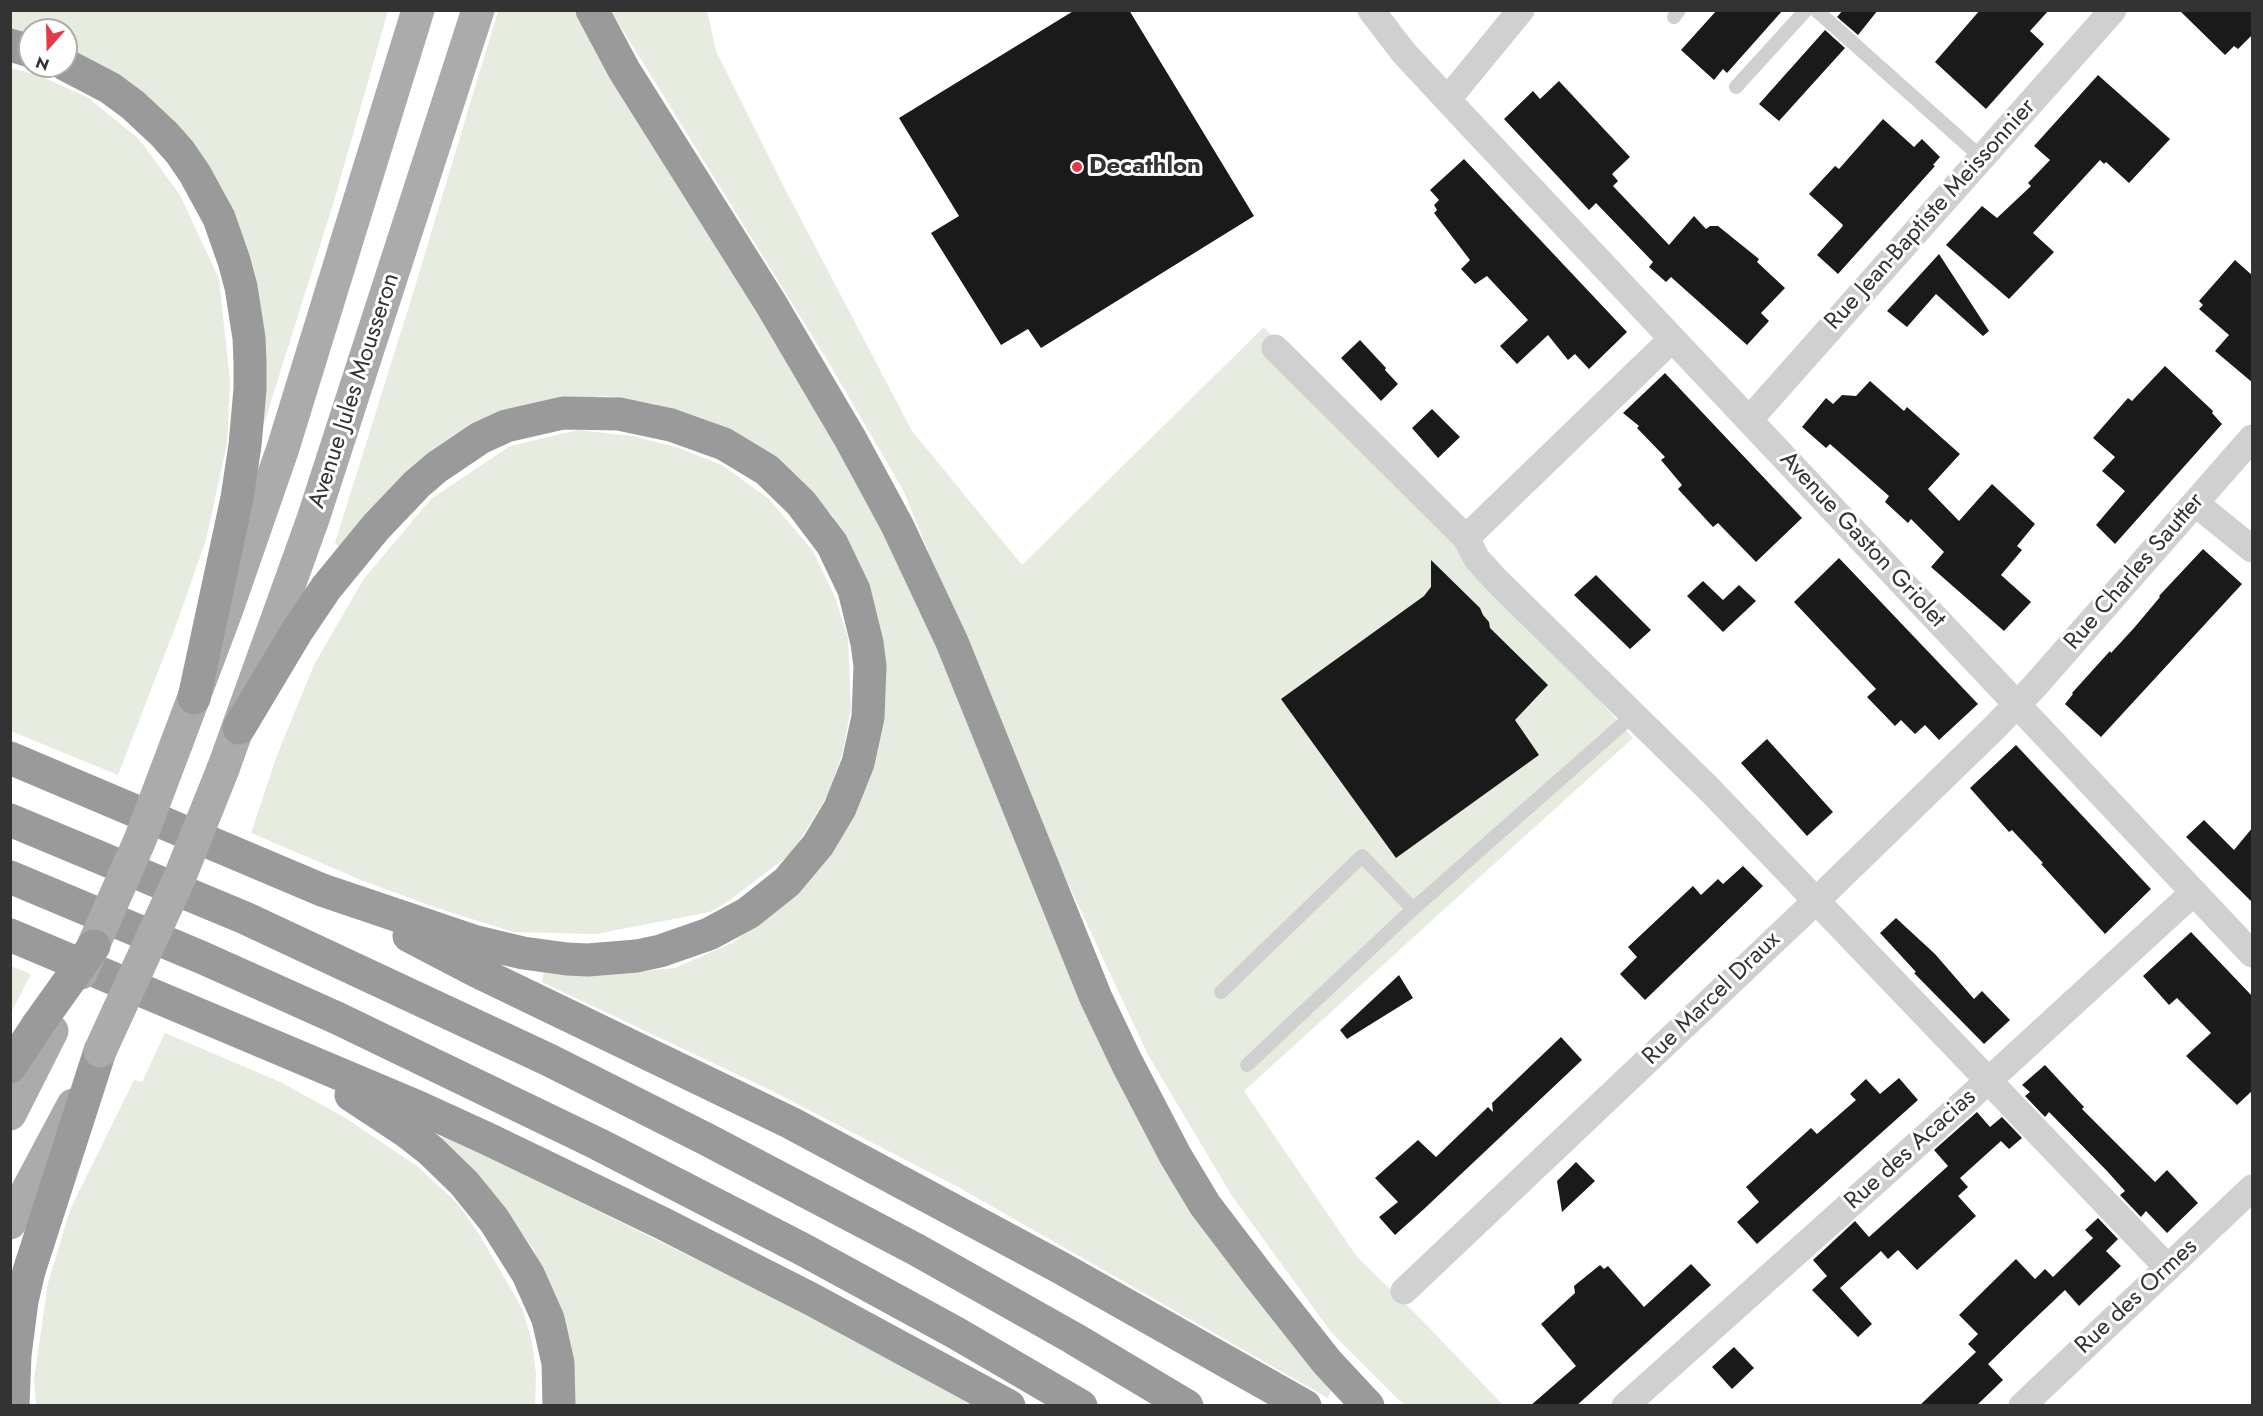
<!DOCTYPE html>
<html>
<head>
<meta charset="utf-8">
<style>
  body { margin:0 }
  #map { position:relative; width:2263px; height:1416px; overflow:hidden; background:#fff; font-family:Jost,sans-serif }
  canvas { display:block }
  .frame { position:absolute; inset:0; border:12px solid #333; pointer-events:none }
  .north { position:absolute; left:18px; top:18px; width:60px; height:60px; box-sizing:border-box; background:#fff; border:2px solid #adadad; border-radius:50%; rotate:200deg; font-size:16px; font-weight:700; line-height:24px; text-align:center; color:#333 }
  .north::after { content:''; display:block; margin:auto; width:21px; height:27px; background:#e63946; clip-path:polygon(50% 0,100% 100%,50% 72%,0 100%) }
</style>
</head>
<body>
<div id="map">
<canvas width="2263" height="1416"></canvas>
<div class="frame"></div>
<div class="north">N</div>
</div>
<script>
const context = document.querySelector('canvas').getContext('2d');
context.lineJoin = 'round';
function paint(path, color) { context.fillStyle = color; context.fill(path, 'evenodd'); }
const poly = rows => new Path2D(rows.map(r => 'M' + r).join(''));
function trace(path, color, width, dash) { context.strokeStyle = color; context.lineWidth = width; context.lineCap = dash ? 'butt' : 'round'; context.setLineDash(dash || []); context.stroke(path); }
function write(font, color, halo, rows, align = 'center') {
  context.font = font + ' Jost,sans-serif'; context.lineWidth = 6; context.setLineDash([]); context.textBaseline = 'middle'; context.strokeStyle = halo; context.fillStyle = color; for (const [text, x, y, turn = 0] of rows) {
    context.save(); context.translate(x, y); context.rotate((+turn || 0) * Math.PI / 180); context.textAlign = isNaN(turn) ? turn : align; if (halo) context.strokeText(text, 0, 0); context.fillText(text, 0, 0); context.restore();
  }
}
const green = poly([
  [10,11,388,11,334,201,263,427,237,233,66,52,66,30,30,30,30,38,11,32],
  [498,11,579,11,832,427,936,635,1068,966,1332,1388,1328,1398,958,1187,770,1090,542,982,544,970,594,976,675,968,732,943,780,907,848,823,877,753,882,690,866,578,832,515,803,486,696,418,654,404,606,396,561,400,339,547,335,543,414,290],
  [611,11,707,11,716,51,785,189,912,431,1022,565,1264,327,1633,738,1244,1091,1357,1257,1420,1318,1503,1405,1404,1405,1331,1332,1232,1196,1148,1055,1048,840,903,490,826,358],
  [11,68,40,76,87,97,139,139,180,195,219,279,230,381,227,444,206,540,178,620,118,775,11,731],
  [578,430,632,436,676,447,722,465,769,499,813,551,835,597,848,638,851,708,843,751,829,793,792,853,727,902,710,912,596,934,513,932,437,908,361,880,251,833,277,755,314,665,363,580,431,499,510,446],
  [11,966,31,974,11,1013],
  [165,1033,280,1082,344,1117,417,1166,458,1204,479,1234,523,1310,532,1342,536,1374,535,1405,36,1405,34,1379,48,1283,70,1210,134,1080,142,1082],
  [444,1135,768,1295,979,1405,569,1405,560,1314,534,1250,509,1214,441,1139]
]);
const building = poly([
  [1075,10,1129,10,1254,216,1041,348,1028,329,1001,345,931,233,959,216,899,118],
  [1717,10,1783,10,1727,73,1723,69,1714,80,1681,50],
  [1843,10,1878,10,1858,35,1837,17],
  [1980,10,2049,10,2030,31,2044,44,1986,109,1935,62],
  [2179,10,2253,10,2253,34,2238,49,2234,46,2225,55],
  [1825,30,1845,48,1779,121,1759,104],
  [2098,75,2170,139,2129,183,2106,162,2104,164,2100,160,2033,233,2054,252,2009,299,1946,245,1982,206,1997,218,2031,186,2028,183,2050,160,2034,146],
  [1559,81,1630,157,1612,174,1618,181,1613,186,1669,245,1694,216,1706,229,1710,226,1718,226,1759,259,1757,262,1785,288,1761,313,1769,321,1747,345,1671,277,1666,282,1649,267,1653,262,1596,203,1589,210,1504,119,1533,91,1540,99],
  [1883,119,1914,147,1922,139,1940,157,1933,165,1935,166,1838,274,1817,255,1842,227,1843,225,1809,194,1835,166,1839,169],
  [1464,159,1627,332,1589,369,1575,354,1568,360,1548,335,1517,364,1500,346,1528,320,1487,276,1475,284,1461,269,1470,260,1434,213,1437,210,1434,205,1439,200,1430,190],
  [1939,254,1989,331,1983,336,1936,294,1907,327,1887,311],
  [2235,260,2253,276,2253,383,2215,351,2229,335,2199,309,2203,305,2199,301],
  [1360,340,1386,368,1385,370,1398,384,1381,401,1341,358],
  [2165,366,2213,411,2212,413,2222,424,2115,544,2096,525,2125,491,2102,471,2115,457,2093,438,2128,398,2132,401],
  [1665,373,1802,518,1756,562,1718,523,1713,527,1678,489,1682,485,1661,460,1665,457,1637,428,1639,426,1623,413],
  [1870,381,1904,411,1907,407,1960,454,1928,489,1959,521,1992,484,2035,524,2017,546,2022,550,2001,575,2031,602,2004,631,1931,567,1944,552,1911,519,1908,523,1885,502,1889,496,1830,444,1826,448,1802,427,1826,398,1833,404,1842,395,1856,396],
  [1432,409,1460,437,1438,458,1412,428],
  [2203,549,2242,584,2101,737,2065,704,2073,694,2072,693,2110,651,2111,653,2134,628,2160,597,2159,596],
  [1839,558,1978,704,1939,740,1925,725,1915,734,1901,720,1895,726,1867,697,1876,689,1794,602],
  [1431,560,1480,608,1483,615,1489,622,1490,628,1548,685,1515,720,1539,755,1396,858,1281,699,1424,596,1431,587],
  [1596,575,1651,630,1630,649,1574,595],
  [1703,581,1723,600,1739,585,1756,601,1723,632,1687,596],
  [1767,739,1833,812,1807,836,1741,763],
  [2016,745,2151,889,2105,934,2041,864,2043,863,2012,830,2009,832,1970,788],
  [2204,820,2234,850,2253,827,2253,903,2186,837],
  [1743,866,1763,886,1645,1000,1620,974,1637,957,1628,947,1693,886,1701,895,1718,879,1723,884],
  [1896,918,1935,954,1974,999,1982,991,2010,1020,1984,1044,1914,973,1916,972,1880,933],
  [2191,932,2253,997,2253,1090,2237,1105,2186,1056,2211,1033,2177,998,2169,1005,2143,976],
  [1399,975,1413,998,1347,1039,1340,1030],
  [1561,1037,1582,1060,1424,1209,1395,1235,1379,1217,1398,1202,1375,1178,1418,1140,1436,1157,1488,1107,1493,1112,1492,1103],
  [2045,1065,2084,1107,2082,1109,2155,1182,2167,1170,2198,1203,2167,1233,2146,1211,2141,1217,2120,1195,2125,1191,2107,1171,2049,1112,2045,1117,2025,1096,2030,1092,2022,1085],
  [1899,1078,1918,1100,1757,1244,1737,1222,1759,1202,1746,1187,1811,1128,1817,1134,1856,1100,1850,1094,1866,1079,1880,1094],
  [1977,1112,1990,1127,2002,1117,2022,1138,2009,1149,2001,1141,1960,1178,1968,1187,1958,1196,1976,1216,1917,1270,1898,1250,1888,1259,1881,1251,1840,1288,1872,1324,1858,1337,1812,1290,1827,1276,1813,1260,1855,1221,1869,1237,1948,1166,1934,1150],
  [1576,1162,1595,1181,1562,1212,1557,1181],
  [2098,1218,2118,1239,2106,1251,2121,1266,2079,1306,2065,1290,2026,1327,1988,1364,2003,1380,1976,1406,1919,1406,1976,1352,1968,1344,1978,1334,1959,1315,2016,1259,2035,1279,2045,1269,2053,1277,2093,1238,2085,1230],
  [1691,1264,1711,1285,1576,1406,1530,1406,1576,1366,1541,1324,1575,1293,1574,1286,1600,1265,1604,1269,1608,1266,1644,1307],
  [1734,1347,1754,1368,1732,1389,1712,1367]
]);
const service = poly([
  [1816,10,1982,158],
  [1674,17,1679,10],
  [1736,87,1806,10],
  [1221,992,1362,856,1413,909],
  [1247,1065,1413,909,1633,715]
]);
const minor = poly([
  [1371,10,1404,53,1471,125,2252,954],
  [1448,99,1521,10],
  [1275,348,1466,538,1477,559,1498,582,1711,791,2168,1268],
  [1749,420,2113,10],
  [2195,503,2252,549],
  [1466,538,1672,339],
  [1404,1291,1816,901,1993,729,2034,687,2252,438],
  [1625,1406,1988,1081,2194,892],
  [2022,1406,2252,1188]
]);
const primary = poly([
  [177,742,226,612,283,448,418,10],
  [223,769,313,519,478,10],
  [10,1114,52,1031],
  [10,1223,73,1105]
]);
const motorway = poly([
  [592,10,624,70,771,304,851,440,897,525,952,642,1096,998,1127,1063,1175,1155,1205,1205,1259,1276,1327,1362,1368,1406],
  [10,45,30,51],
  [66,65,110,88,133,105,164,134,180,152,195,174,219,218,234,261,241,287,249,338,250,362,250,389,245,445,237,498,194,698],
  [10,758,322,890,473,941,523,953,567,959,588,960,637,956,660,951,709,934,748,913,787,882,818,845,840,808,858,763,868,717,870,666,867,643,854,590,832,544,801,503,767,470,724,444,671,425,619,414,563,413,506,426,480,438,437,467,417,484,376,527,326,588,297,631,239,728],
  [10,820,245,918,549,1060,706,1139,917,1250,1073,1338,1187,1406],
  [10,877,203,958,337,1018,598,1144,804,1250,956,1333,1081,1406],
  [10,935,418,1107,488,1139,662,1223,813,1300,1009,1406],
  [409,936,476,971,791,1123,1061,1268,1305,1406],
  [10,1067,37,1026],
  [351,1095,407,1132,430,1150,464,1183,494,1220,528,1274,548,1319,558,1363,559,1406],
  [13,1406,15,1355,22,1301,29,1271,100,1051]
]);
const primaryBridge = poly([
  [81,973,140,840,177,742],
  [100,1051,179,879,223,769]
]);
const motorwayBridge = poly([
  [37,1026,94,946]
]);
const markers = [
  [1077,167,6,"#e63946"]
];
const poiNames = [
  ["Decathlon",1089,167]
];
const streetNames = [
  ["Rue Jean-Baptiste Meissonnier",1931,215,-48],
  ["Avenue Jules Mousseron",355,391,-72],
  ["Avenue Gaston Griolet",1862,540,47],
  ["Rue Charles Sautter",2135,572,-49],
  ["Rue Marcel Draux",1712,999,-44],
  ["Rue des Acacias",1911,1150,-42],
  ["Rue des Ormes",2137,1297,-43]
];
paint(green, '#e6ecdf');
paint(building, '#1a1a1a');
trace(service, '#d0d0d0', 14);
trace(minor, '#d0d0d0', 27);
trace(primary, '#ababab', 33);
trace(motorway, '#9a9a9a', 33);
trace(primaryBridge, '#ababab', 33);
trace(motorwayBridge, '#9a9a9a', 33);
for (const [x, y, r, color] of markers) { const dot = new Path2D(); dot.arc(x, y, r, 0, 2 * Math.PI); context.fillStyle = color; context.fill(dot); trace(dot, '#fff', 2); }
write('bold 24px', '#333', '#fff', poiNames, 'left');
write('24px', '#333', '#fff', streetNames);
</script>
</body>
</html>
